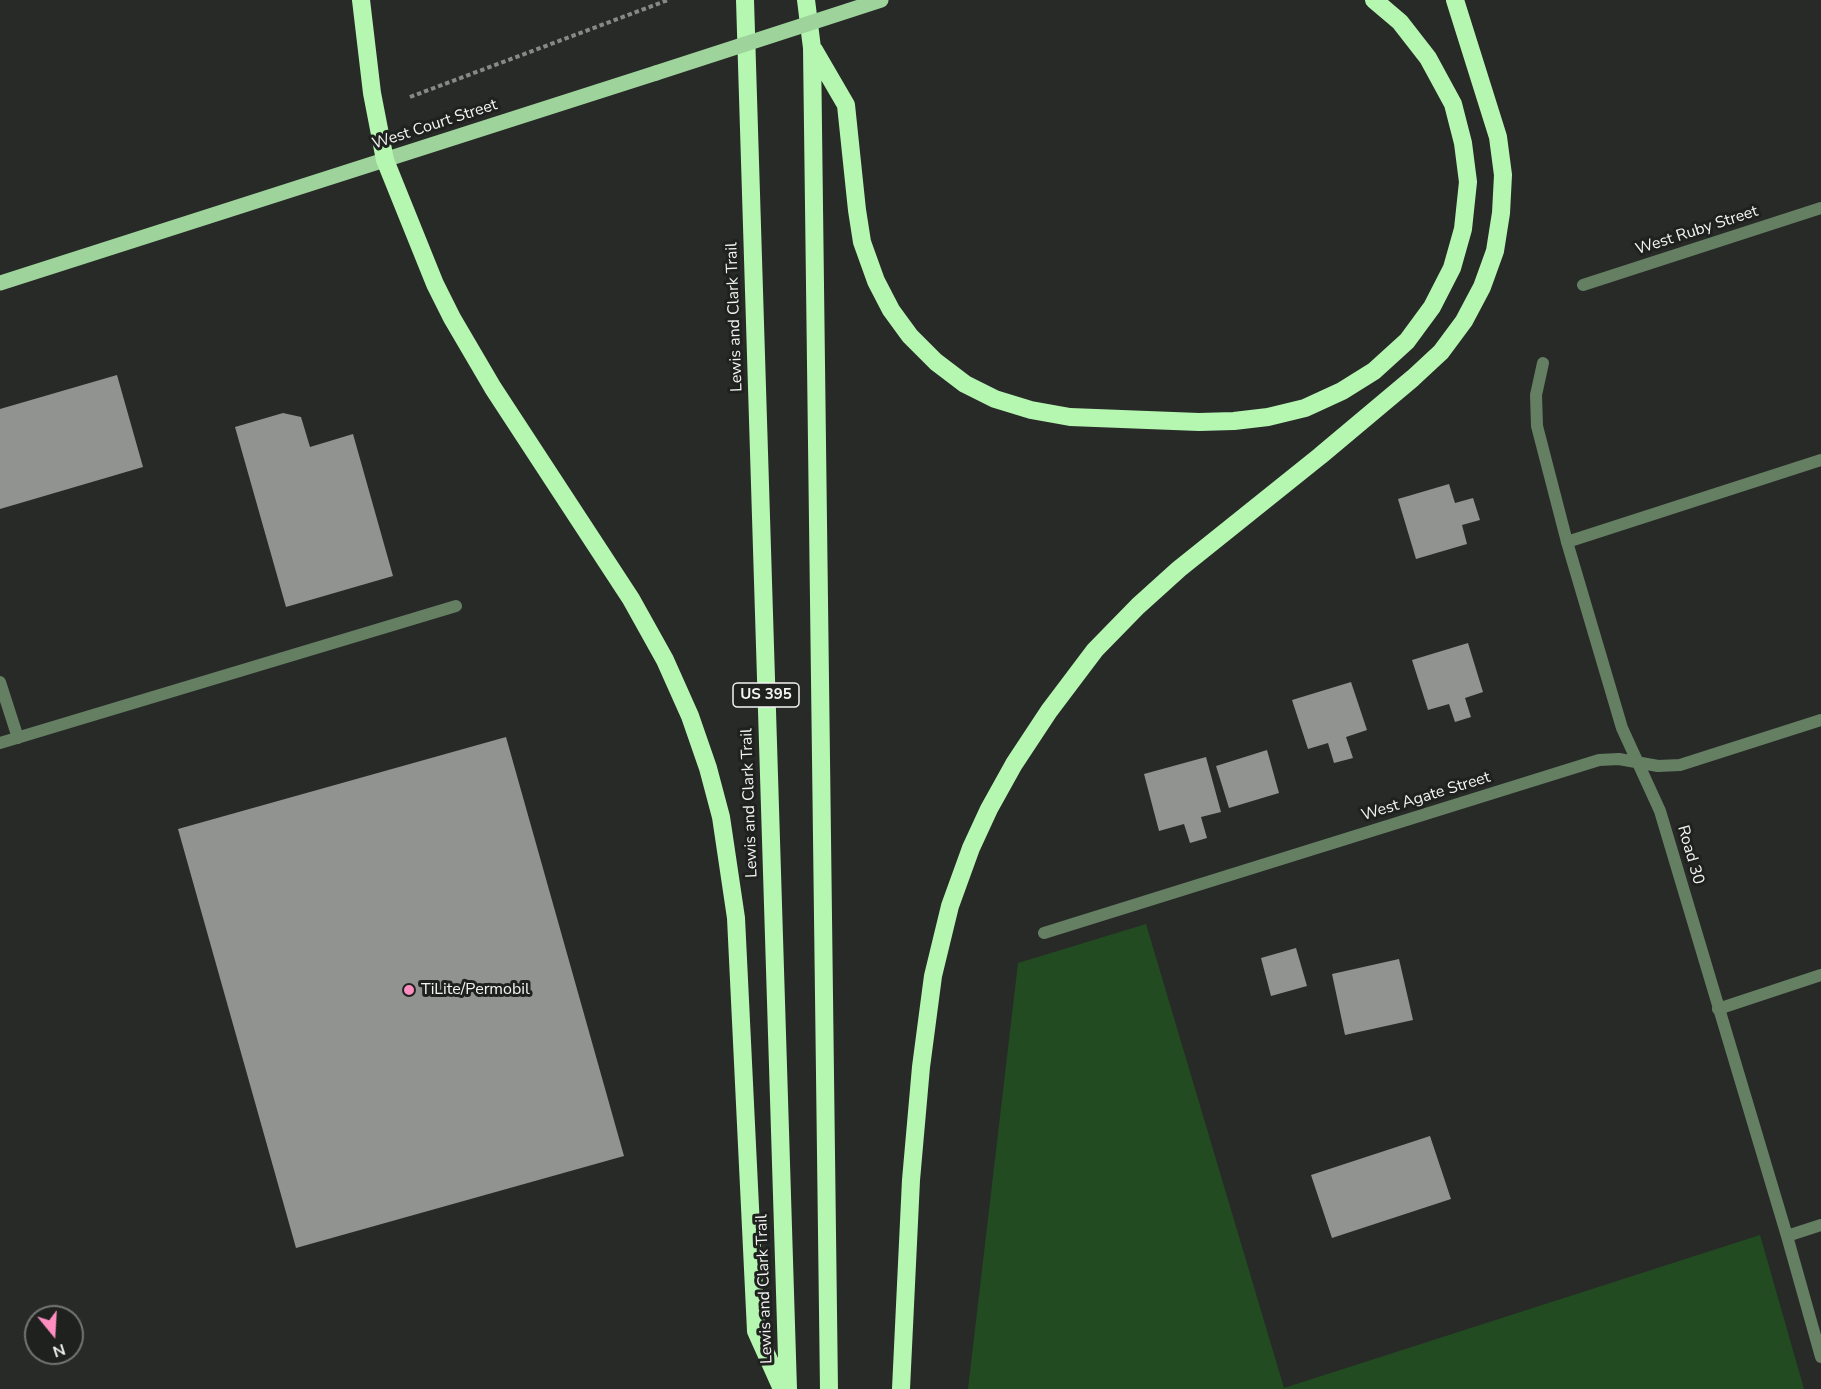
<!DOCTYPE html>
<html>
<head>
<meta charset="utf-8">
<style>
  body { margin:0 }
  #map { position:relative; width:1821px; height:1389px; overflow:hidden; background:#282a28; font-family:"Nunito Sans",sans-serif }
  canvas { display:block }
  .north { position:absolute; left:24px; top:1305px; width:60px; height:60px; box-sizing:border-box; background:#1f211f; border:2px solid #747574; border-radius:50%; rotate:162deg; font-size:16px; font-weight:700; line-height:24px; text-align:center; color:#f3f4f3 }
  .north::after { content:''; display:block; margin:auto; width:21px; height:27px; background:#fd8ebf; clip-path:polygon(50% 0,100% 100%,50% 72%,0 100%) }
</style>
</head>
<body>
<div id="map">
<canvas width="1821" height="1389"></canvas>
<div class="north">N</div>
</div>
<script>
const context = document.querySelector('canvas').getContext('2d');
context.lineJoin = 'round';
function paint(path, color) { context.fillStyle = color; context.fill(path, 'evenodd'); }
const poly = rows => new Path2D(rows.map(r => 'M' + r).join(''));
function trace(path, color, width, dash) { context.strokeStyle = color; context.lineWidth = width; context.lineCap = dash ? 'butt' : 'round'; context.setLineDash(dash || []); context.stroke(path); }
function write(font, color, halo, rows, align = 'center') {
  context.font = font + ' "Nunito Sans",sans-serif'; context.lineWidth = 6; context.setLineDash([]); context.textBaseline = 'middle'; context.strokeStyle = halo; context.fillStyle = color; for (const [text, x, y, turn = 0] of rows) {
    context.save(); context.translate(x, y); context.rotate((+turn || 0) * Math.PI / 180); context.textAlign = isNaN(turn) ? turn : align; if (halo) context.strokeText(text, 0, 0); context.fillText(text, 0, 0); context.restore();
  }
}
const green = poly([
  [1146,924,1284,1388,1760,1235,1804,1389,968,1389,1018,963]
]);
const building = poly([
  [117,375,143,467,0,509,0,409],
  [283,413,301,417,310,447,353,434,393,576,286,607,235,427],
  [1449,484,1455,503,1473,498,1480,520,1462,525,1467,544,1416,559,1398,499],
  [1468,643,1483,692,1465,698,1471,717,1455,722,1449,704,1428,710,1412,660],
  [1351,682,1367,730,1346,737,1353,758,1334,763,1328,743,1308,749,1292,700],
  [506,737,624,1156,296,1248,178,829],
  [1267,750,1279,793,1229,808,1216,766],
  [1206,757,1221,812,1201,817,1207,838,1190,843,1184,824,1159,831,1144,774],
  [1296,948,1307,986,1271,996,1261,958],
  [1399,959,1413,1020,1345,1035,1332,974],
  [1430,1136,1451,1199,1332,1238,1311,1175]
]);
const path = poly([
  [410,97,668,0]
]);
const service = poly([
  [1567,542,1821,460],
  [0,682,18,738],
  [0,743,456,606],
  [1718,1009,1821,975]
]);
const minor = poly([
  [1583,285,1821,208],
  [1543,363,1536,395,1537,426,1567,542,1622,728,1660,811,1787,1236,1821,1357],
  [1044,933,1599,760,1619,759,1658,766,1680,765,1821,720],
  [1787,1236,1821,1225]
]);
const primary = poly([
  [0,283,656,73]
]);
const motorway = poly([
  [361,0,372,93,385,160,435,284,452,318,493,388,631,599,665,660,690,716,708,768,721,817,736,918,756,1331,782,1389],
  [745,0,788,1389],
  [806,0,812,48,829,1389],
  [814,50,846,105,857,210,862,242,876,281,891,310,910,336,936,362,965,384,995,399,1031,410,1070,417,1199,422,1234,421,1268,417,1305,408,1342,391,1374,371,1407,341,1432,307,1452,268,1463,229,1468,182,1463,143,1453,104,1428,58,1400,22,1374,0],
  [901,1389,911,1180,921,1067,933,976,950,906,971,848,989,809,1014,764,1049,711,1095,650,1138,606,1179,569,1320,456,1413,378,1441,352,1464,321,1482,287,1495,251,1501,213,1503,175,1498,137,1455,0]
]);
const primaryBridge = poly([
  [656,73,881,0]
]);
const markers = [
  [409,990,6,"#fd8ebf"]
];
const shields = [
  [766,695,66]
];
const shieldNames = [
  ["US 395",766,695]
];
const streetNames = [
  ["West Court Street",435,125,-18],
  ["West Ruby Street",1697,231,-18],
  ["Lewis and Clark Trail",735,317,-92],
  ["West Agate Street",1426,797,-17],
  ["Lewis and Clark Trail",750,803,-92],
  ["Road 30",1690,855,74],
  ["Lewis and Clark Trail",765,1289,-92]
];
const poiNames = [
  ["TiLite/Permobil",421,990]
];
paint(green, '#224b21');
paint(building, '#919391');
trace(path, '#878887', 4, [4.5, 3]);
trace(service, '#657f63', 12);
trace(minor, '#657f63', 12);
trace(primary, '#9ed49b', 15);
trace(motorway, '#b5f6b1', 18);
trace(primaryBridge, '#9ed49b', 15);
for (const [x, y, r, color] of markers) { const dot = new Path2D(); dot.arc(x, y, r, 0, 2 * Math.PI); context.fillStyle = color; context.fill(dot); trace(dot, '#1f211f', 2); }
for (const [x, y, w] of shields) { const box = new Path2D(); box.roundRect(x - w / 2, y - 12, w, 24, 4.5); context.fillStyle = '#1f211f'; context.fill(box); trace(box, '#f3f4f3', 1.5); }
write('bold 15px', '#f3f4f3', null, shieldNames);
write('16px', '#f3f4f3', '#1f211f', streetNames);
write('16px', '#f3f4f3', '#1f211f', poiNames, 'left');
</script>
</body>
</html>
